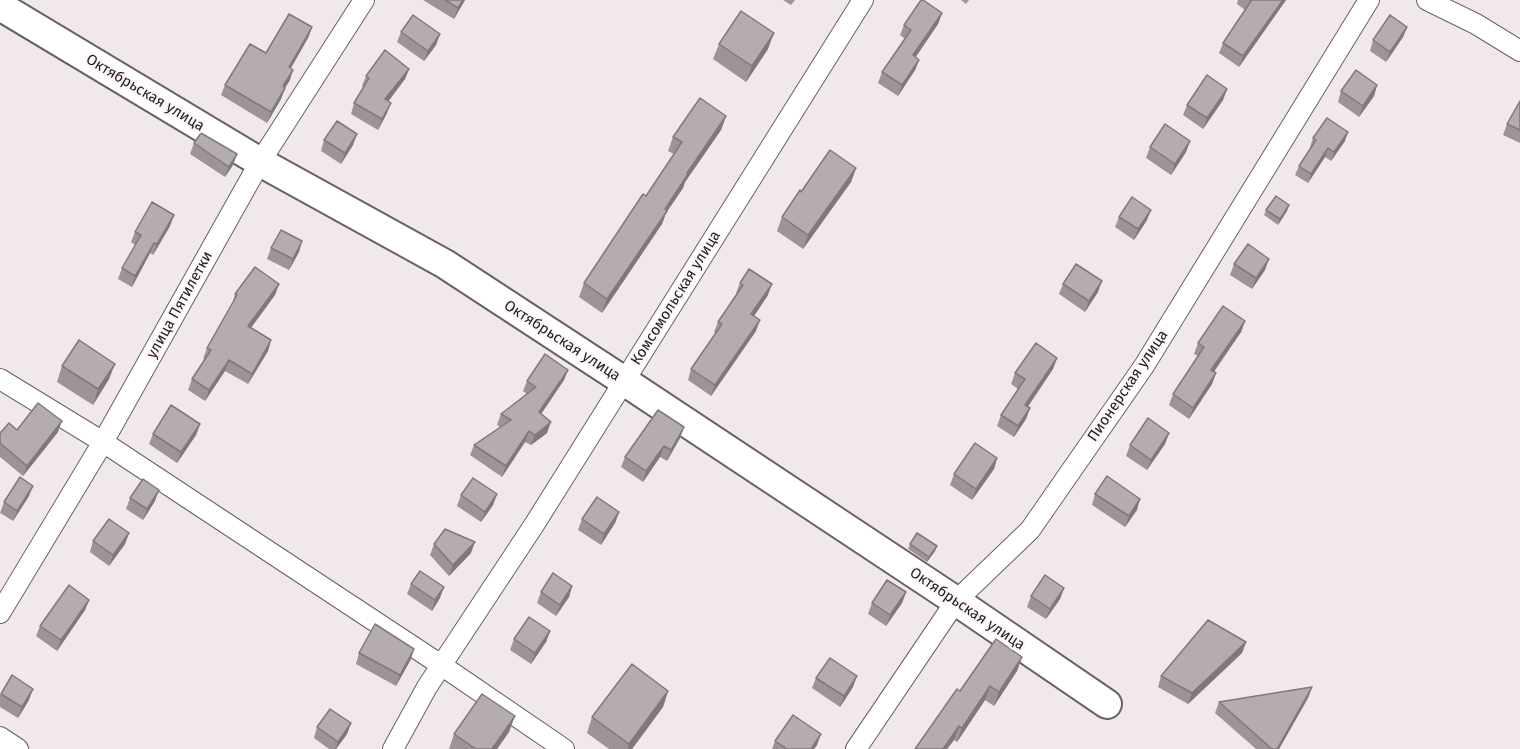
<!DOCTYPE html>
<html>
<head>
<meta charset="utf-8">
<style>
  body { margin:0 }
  canvas { display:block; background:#f1e8ed }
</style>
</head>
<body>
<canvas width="1520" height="749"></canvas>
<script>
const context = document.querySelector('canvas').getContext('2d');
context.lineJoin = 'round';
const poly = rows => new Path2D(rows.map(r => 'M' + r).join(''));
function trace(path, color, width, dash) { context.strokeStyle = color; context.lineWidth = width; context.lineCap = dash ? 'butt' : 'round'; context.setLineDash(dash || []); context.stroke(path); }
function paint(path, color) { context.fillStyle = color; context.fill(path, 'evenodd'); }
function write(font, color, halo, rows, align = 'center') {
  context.font = font + ' "Fira Sans",sans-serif'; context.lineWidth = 4.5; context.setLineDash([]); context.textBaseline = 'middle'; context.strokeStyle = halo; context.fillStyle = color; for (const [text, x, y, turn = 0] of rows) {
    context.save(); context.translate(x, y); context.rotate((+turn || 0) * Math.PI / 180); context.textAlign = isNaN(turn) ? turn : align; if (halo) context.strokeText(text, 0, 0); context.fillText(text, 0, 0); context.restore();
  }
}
const street = poly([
  [1427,0,1476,24,1520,51],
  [0,379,103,442,441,665,564,749],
  [0,613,103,442,260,162,364,0],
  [0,737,18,749],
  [393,749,427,687,534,525,863,0],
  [856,749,956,601,1030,530,1144,366,1369,0]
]);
const secondary = poly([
  [0,6,260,162,445,264,624,381,956,601,1107,704]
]);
const wall = poly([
  [423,0,465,0,454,19],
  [783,0,795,0,791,5],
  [961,0,969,0,966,4],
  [1238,0,1286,0,1239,67,1219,53,1223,43,1245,10,1237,4],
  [942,13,938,24,916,57,919,60,915,70,898,96,878,83,882,72,905,39,900,35,904,25],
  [312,27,308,38,291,68,290,80,285,88,281,99,267,123,221,95,225,85,266,53],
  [1407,27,1403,37,1386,62,1370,51,1373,40],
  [401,32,440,34,436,45,424,61,397,42],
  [719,44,768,49,746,82,713,59],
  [409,69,405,79,388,101,387,113,378,130,351,114,354,103,364,87,362,86,366,76],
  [1377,85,1374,96,1359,117,1338,102,1341,91],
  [1227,89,1223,100,1203,129,1183,115,1187,105],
  [1520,101,1520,143,1503,135,1507,124],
  [726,116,721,130,685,182,683,188,666,213,662,224,602,313,579,297,584,283,646,196,674,154,668,151,673,137],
  [1313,138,1345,141,1331,161,1325,157,1308,183,1295,175,1299,166,1311,148,1310,147],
  [324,140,353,145,341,164,321,151],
  [1190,141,1186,152,1171,175,1146,158,1150,147],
  [194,143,237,154,233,165,225,177,190,154],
  [856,168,851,182,803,249,777,231,782,217,801,192],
  [1266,210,1287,211,1278,225,1264,215],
  [1119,217,1147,220,1134,240,1115,227],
  [170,226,153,255,150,253,132,287,118,279,122,268,135,245,131,242,135,232],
  [302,241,299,252,289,270,267,259,271,248],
  [1234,264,1265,270,1252,289,1230,275],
  [740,283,768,295,754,316,756,331,711,396,688,380,691,369,716,333,714,332,718,322,737,294,736,293],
  [279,284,275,295,251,328,271,340,268,351,248,384,225,371,205,401,188,390,192,379,205,359,203,359,207,348,232,305,235,294],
  [1063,284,1098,292,1085,312,1059,294],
  [1245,321,1241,332,1214,372,1216,373,1212,384,1189,419,1169,405,1173,394,1198,356,1194,354,1198,343],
  [1057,358,1053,369,1028,407,1030,408,1026,419,1014,437,997,426,1001,415,1018,389,1011,384,1015,373],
  [62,366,109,379,93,405,57,382],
  [568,370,564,380,541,414,547,433,531,445,525,442,502,477,470,455,474,445,500,427,497,425,501,414,527,394,523,391,527,381],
  [200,424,196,435,177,463,149,444,153,434],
  [684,427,680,438,667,461,660,457,643,482,621,467,625,457],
  [17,430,58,432,23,476,0,457,0,433],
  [1169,433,1165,444,1147,470,1126,456,1130,445],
  [997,458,994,469,972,500,950,485,954,474],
  [497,494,493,505,481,522,457,506,461,495],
  [1095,494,1137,510,1125,527,1092,505],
  [29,496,13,521,0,513,4,502],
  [130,498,155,501,143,520,126,509],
  [619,512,615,523,601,545,578,530,582,519],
  [129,533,125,544,109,566,90,552,93,541],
  [434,544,471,553,449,576,430,555],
  [910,544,935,551,927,562,908,549],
  [411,584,440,598,432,611,407,594],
  [572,586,569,597,556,616,537,603,541,592],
  [1064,588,1060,599,1046,619,1027,607,1031,596],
  [906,592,902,603,886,626,868,614,872,603],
  [89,600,85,610,57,651,36,636,40,626],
  [550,631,546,642,531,664,510,650,514,639],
  [1246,642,1242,653,1188,704,1158,687,1161,676],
  [359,653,411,659,396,686,356,664],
  [1022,657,1017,671,994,706,985,700,957,742,954,740,947,749,915,749,960,691],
  [12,675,29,700,18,718,0,707,0,695],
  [816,678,853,687,840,707,812,688],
  [1312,687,1308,698,1279,749,1256,749,1215,713,1219,702],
  [668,691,663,707,632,749,609,749,587,733,592,717],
  [351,723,347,734,336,749,329,749,314,738,317,727],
  [509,732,497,749,449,749,454,734],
  [775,741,817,745,814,749,772,749]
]);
const shadedWall = poly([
  [463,0,465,0,454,19,458,8],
  [1283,0,1286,0,1239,67,1243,56],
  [942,13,938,24,909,66,913,55],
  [312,27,308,38,285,78,289,67],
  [1407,27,1403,37,1386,62,1390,52],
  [774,33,768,49,746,82,752,66],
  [440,34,436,45,424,61,428,51],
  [919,60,915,70,898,96,902,85],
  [409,69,405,79,382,110,385,99],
  [293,70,290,80,279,97,283,86],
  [1377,85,1374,96,1359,117,1363,106],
  [285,88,281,99,267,123,271,112],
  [1227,89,1223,100,1203,129,1207,118],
  [391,103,387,113,378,130,382,119],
  [726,116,721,130,685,182,683,188,666,213,662,224,602,313,607,299,687,173],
  [1348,132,1345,141,1331,161,1334,152],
  [357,134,353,145,341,164,345,153],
  [1190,141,1186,152,1171,175,1175,164],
  [1328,148,1325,157,1308,183,1311,174],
  [237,154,233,165,225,177,229,167],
  [856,168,851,182,803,249,808,235],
  [1289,205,1287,211,1278,225,1280,219],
  [1151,210,1147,220,1134,240,1138,229],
  [174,215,170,226,153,255,157,244],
  [302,241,299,252,289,270,293,259],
  [154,243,150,253,132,287,135,276],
  [1269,259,1265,270,1252,289,1256,278],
  [1102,281,1098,292,1085,312,1089,301],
  [279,284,275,295,244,337,248,326],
  [772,284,768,295,748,325,751,314],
  [760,320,756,331,711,396,715,385],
  [1245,321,1241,332,1207,381,1211,370],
  [271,340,268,351,248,384,252,374],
  [1057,358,1053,369,1021,416,1025,405],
  [229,360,225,371,205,401,209,390],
  [115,364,109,379,93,405,98,389],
  [568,370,564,380,535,423,539,412],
  [1216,373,1212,384,1189,419,1193,408],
  [1030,408,1026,419,1014,437,1018,426],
  [62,421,58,432,23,476,27,466],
  [551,422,547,433,531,445,535,435],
  [200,424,196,435,177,463,181,452],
  [684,427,680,438,667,461,671,450],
  [529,431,525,442,502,477,506,466],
  [1169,433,1165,444,1147,470,1151,460],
  [664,446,660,457,643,482,646,471],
  [997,458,994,469,972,500,976,489],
  [33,486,29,496,13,521,17,511],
  [159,490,155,501,143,520,147,509],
  [497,494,493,505,481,522,485,512],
  [1140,499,1137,510,1125,527,1129,516],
  [619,512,615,523,601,545,604,534],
  [129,533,125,544,109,566,113,555],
  [475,542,471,553,449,576,453,565],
  [937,546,935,551,927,562,929,557],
  [572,586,569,597,556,616,560,605],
  [444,587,440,598,432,611,435,600],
  [1064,588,1060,599,1046,619,1050,609],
  [906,592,902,603,886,626,890,615],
  [89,600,85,610,57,651,61,640],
  [550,631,546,642,531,664,535,653],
  [1246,642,1242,653,1188,704,1192,693],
  [414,649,411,659,396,686,400,675],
  [1022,657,1017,671,994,706,999,692],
  [857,676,853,687,840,707,844,696],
  [990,686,985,700,957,742,962,728],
  [1312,687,1308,698,1279,749,1277,749],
  [33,689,29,700,18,718,22,707],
  [668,691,663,707,632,749,628,749,629,744],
  [515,716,509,732,497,749,492,749],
  [351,723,347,734,336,749,335,749,338,742],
  [959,726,954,740,947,749,943,749],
  [821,734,817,745,814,749,811,749]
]);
const building = poly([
  [445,0,463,0,458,8,445,0],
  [921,0,923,0,942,13,913,55,919,60,902,85,882,72,911,30,904,25,921,0],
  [1250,0,1283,0,1243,56,1223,43,1251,1,1250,0],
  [741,11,774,33,752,66,719,44,741,11],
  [289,14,312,27,289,67,293,70,283,86,285,88,271,112,225,85,250,44,266,53,289,14],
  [413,15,440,34,428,51,401,32,413,15],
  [1390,15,1407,27,1390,52,1373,40,1390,15],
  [385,50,409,69,385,99,391,103,382,119,354,103,369,78,366,76,385,50],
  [1356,70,1377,85,1363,106,1341,91,1356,70],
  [1207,75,1227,89,1207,118,1187,105,1207,75],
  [700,98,726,116,687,173,688,174,665,209,667,211,607,299,584,283,643,194,646,196,682,142,673,137,700,98],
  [1520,101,1520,130,1507,124,1520,101],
  [1327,118,1348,132,1334,152,1328,148,1311,174,1299,166,1316,140,1313,138,1327,118],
  [337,121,357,134,345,153,324,140,337,121],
  [1165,124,1190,141,1175,164,1150,147,1165,124],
  [201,133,237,154,229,167,194,143,201,133],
  [830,150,856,168,808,235,782,217,800,190,801,192,830,150],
  [1276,196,1289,205,1280,219,1266,210,1276,196],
  [1132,197,1151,210,1138,229,1119,217,1132,197],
  [152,202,174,215,157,244,154,243,135,276,122,268,141,235,135,232,152,202],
  [281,230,302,241,293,259,271,248,281,230],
  [1248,244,1269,259,1256,278,1234,264,1248,244],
  [1076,264,1102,281,1089,301,1063,284,1076,264],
  [255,267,279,284,248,326,271,340,252,374,229,360,209,390,192,379,211,350,207,348,237,295,235,294,255,267],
  [749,269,772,284,751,314,760,320,715,385,691,369,722,324,718,322,743,285,740,283,749,269],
  [1223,306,1245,321,1211,370,1216,373,1193,408,1173,394,1204,347,1198,343,1223,306],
  [79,340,115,364,98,389,62,366,79,340],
  [1036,343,1057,358,1025,405,1030,408,1018,426,1001,415,1025,379,1015,373,1036,343],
  [545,354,568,370,539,412,551,422,535,435,529,431,506,466,474,445,511,420,501,414,536,387,527,381,545,354],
  [38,403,62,421,27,466,0,443,0,433,9,423,17,430,38,403],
  [171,405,200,424,181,452,153,434,171,405],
  [658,410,684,427,671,450,664,446,646,471,625,457,658,410],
  [1148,418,1169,433,1151,460,1130,445,1148,418],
  [975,443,997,458,976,489,954,474,975,443],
  [1107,476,1140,499,1129,516,1095,494,1107,476],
  [20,477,33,486,17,511,4,502,20,477],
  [473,478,497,494,485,512,461,495,473,478],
  [143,479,159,490,147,509,130,498,143,479],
  [597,497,619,512,604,534,582,519,597,497],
  [109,519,129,533,113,555,93,541,109,519],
  [445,529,475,542,453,565,434,544,445,529],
  [917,533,937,546,929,557,910,544,917,533],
  [420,571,444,587,435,600,411,584,420,571],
  [553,573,572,586,560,605,541,592,553,573],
  [1045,575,1064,588,1050,609,1031,596,1045,575],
  [887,580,906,592,890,615,872,603,887,580],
  [69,585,89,600,61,640,40,626,69,585],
  [529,617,550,631,535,653,514,639,529,617],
  [1208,620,1246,642,1192,693,1161,676,1208,620],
  [375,624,414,649,400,675,359,653,375,624],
  [996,639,1022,657,999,692,990,686,962,728,959,726,943,749,915,749,957,689,960,691,996,639],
  [830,658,857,676,844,696,816,678,830,658],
  [632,664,668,691,629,744,592,717,632,664],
  [12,675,33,689,22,707,1,694,12,675],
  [1312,687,1277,749,1272,749,1219,702,1312,687],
  [482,694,515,716,492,749,476,749,454,734,482,694],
  [330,709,351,723,338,742,317,727,330,709],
  [793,715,821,734,811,749,787,749,775,741,793,715]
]);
const streetNames = [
  ["Октябрьская улица",145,93,31],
  ["Комсомольская улица",676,298,-58],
  ["улица Пятилетки",180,305,-61],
  ["Октябрьская улица",562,341,33],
  ["Пионерская улица",1128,386,-56],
  ["Октябрьская улица",967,609,34]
];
trace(street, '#696065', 22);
trace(secondary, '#696065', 32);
trace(street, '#fff', 20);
trace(secondary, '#fff', 28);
paint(wall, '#9c9498');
paint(shadedWall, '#7f787c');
paint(building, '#b5acb1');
trace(building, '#7f787c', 1.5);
write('15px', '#221f20', '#fff5fa', streetNames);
</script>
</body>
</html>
